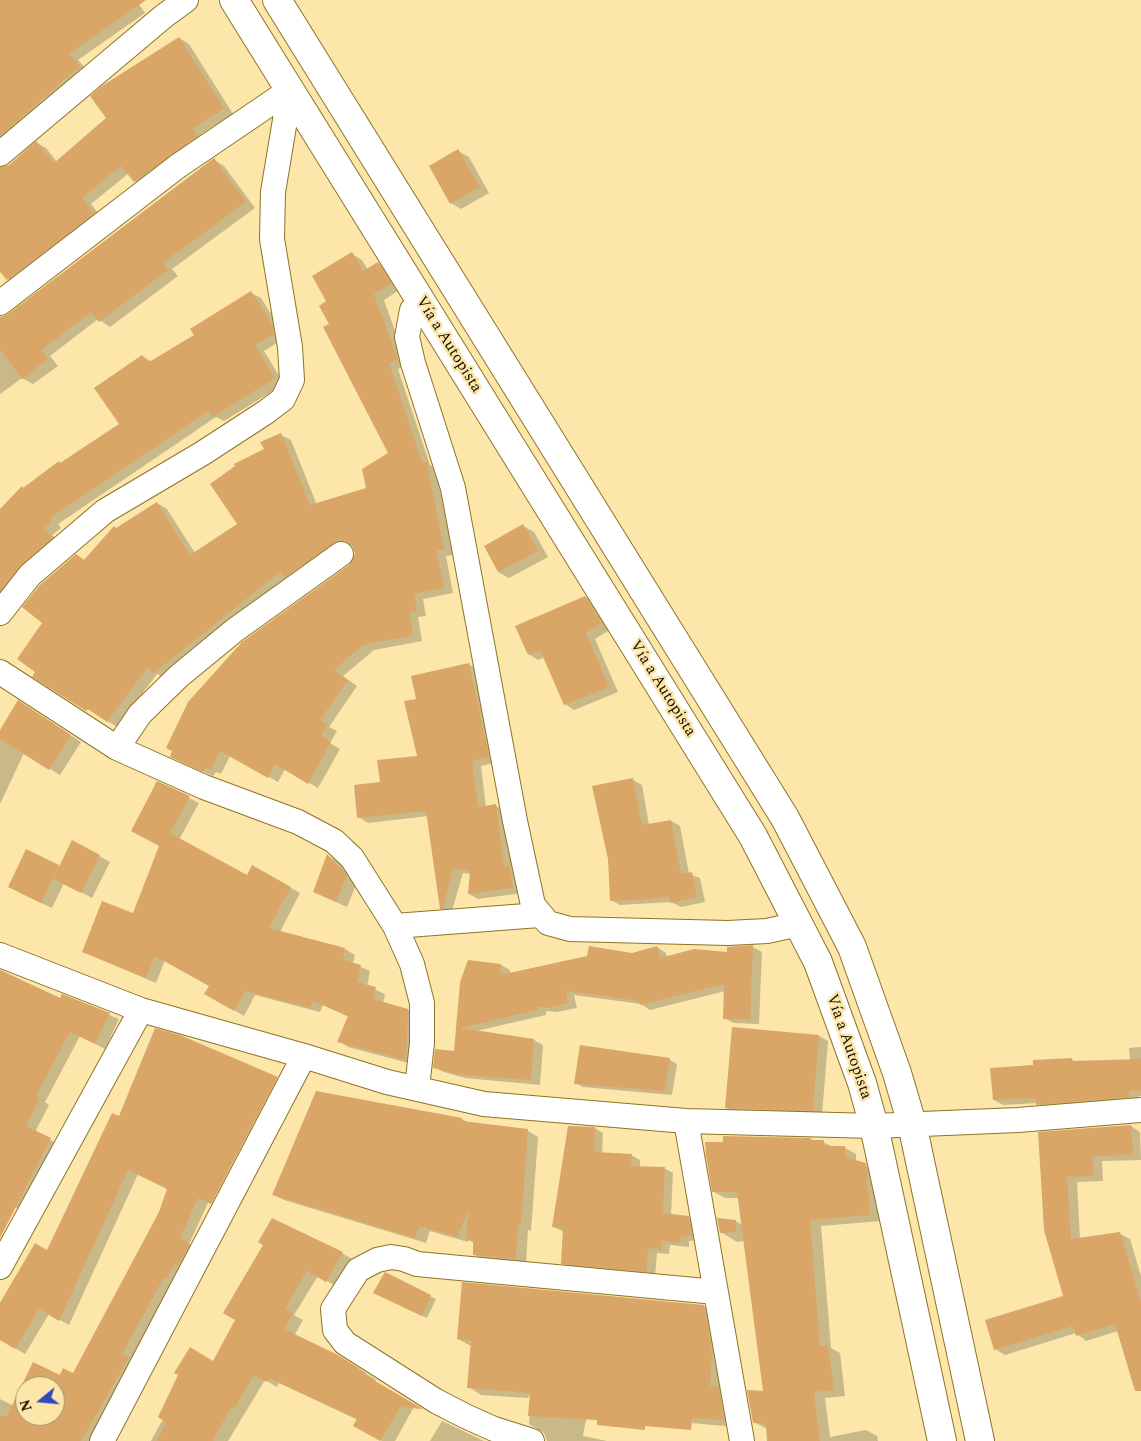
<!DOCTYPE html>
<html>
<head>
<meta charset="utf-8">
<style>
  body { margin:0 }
  #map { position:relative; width:1141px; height:1441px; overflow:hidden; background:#fce6aa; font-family:Spectral,serif }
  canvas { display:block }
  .north { position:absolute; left:15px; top:1376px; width:50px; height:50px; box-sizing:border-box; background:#fce6aa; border:1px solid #a09066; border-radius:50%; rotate:253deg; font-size:14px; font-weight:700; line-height:20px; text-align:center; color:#150e00 }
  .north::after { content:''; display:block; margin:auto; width:18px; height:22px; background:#3448ba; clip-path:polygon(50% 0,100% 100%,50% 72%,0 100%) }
</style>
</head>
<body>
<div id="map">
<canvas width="1141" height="1441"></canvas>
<div class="north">N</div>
</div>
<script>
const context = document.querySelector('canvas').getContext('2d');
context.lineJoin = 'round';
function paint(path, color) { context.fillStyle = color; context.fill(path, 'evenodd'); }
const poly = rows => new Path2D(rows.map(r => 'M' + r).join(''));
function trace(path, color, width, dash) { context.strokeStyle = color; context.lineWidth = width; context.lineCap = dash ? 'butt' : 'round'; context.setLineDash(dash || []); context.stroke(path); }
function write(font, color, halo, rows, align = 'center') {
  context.font = font + ' Spectral,serif'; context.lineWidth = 5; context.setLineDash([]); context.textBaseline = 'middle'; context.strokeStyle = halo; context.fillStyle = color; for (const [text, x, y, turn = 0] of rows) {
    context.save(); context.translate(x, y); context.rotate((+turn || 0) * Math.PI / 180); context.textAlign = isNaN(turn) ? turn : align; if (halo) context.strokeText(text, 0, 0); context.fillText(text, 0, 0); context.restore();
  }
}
const shadow = poly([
  [0,0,136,0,145,13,78,60,89,72,0,151],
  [179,38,189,44,233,114,201,134,207,142,145,187,135,181,129,173,91,204,103,219,17,285,8,279,0,271,0,168,9,166,37,143,46,148,57,162,107,119],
  [458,151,469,157,489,193,461,209,451,203],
  [214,160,224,166,255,208,172,269,178,276,110,327,98,319,50,356,58,366,33,384,22,378,0,394,0,320],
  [352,254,362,260,368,270,378,263,388,269,401,289,384,300,407,365,398,369,430,465,436,469,453,555,446,556,453,593,423,599,426,616,418,617,422,641,374,650,343,676,357,686,329,727,337,731,330,743,340,749,318,788,285,769,278,782,230,756,221,774,216,772,213,776,181,762,350,566,356,552,351,545,343,548,164,678,157,674,117,727,34,676,85,561,117,529,157,503,167,509,195,553,239,524,265,450,281,435,291,440,317,505,367,489,390,454,331,325,328,302],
  [251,293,261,298,282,332,283,339,264,351,284,384,224,421,216,417,58,524,61,528,52,535,62,543,0,597,0,510,24,489,121,424,142,356,152,362,196,336],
  [523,526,534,532,548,557,509,578,498,572],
  [585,597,595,602,611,629,595,639,618,692,574,710,565,704,545,657,538,660,529,654],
  [468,664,478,669,498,762,481,766,486,807,496,806,505,811,513,868,519,872,522,893,478,899,469,894,471,874,463,873,451,914,441,908,428,816,368,823,359,817,382,784,418,757,418,700],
  [29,708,81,742,60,775,24,753,0,804,0,732],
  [633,780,642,785,649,825,671,821,680,826,689,874,700,878,705,902,681,907,671,902,620,905,611,900],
  [157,783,199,803,179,840,248,877,253,867,300,893,280,932,345,949,355,955,353,964,370,971,367,986,385,994,383,1003,408,1010,418,1015,416,1065,348,1047,339,1041,349,1017,323,1005,320,1012,255,995,244,1016,206,994,210,986,165,960,156,983,83,952,134,915,160,846],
  [27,850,60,867,99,856,110,862,92,898,64,883,52,908,20,893],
  [328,856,338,861,357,882,347,907,314,892],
  [657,947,666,953,667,957,728,953,728,948,753,947,762,952,759,1024,734,1023,724,1018,725,991,650,1010,641,1004,574,995,577,1008,557,1012,546,1011,546,1015,476,1031,534,1040,543,1045,540,1085,465,1078,444,1072,434,1067,456,1052,462,982,501,965,510,970,510,974,632,954],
  [0,970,61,999,62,995,119,1019,105,1049,80,1036,45,1102,49,1105,35,1132,60,1145,26,1213,0,1199],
  [733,1028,819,1036,828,1041,822,1115,736,1113,726,1108],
  [1141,1047,1141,1096,1138,1096,1138,1102,1047,1109,1038,1103,1003,1105,994,1100,1034,1066,1071,1059,1077,1063,1130,1060,1129,1048],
  [670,1060,677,1064,672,1095,583,1087,576,1083],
  [276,1077,210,1203,208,1203,189,1244,199,1250,94,1441,0,1441,0,1399,14,1406,34,1364,61,1377,73,1375,160,1212,169,1189,138,1174,69,1325,49,1314,25,1354,0,1339,0,1303,35,1245,47,1252,120,1117],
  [25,1386,55,1386,55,1416,25,1416],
  [278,1078,287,1083,221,1209,212,1204],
  [462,1119,469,1123,528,1131,538,1137,531,1231,528,1230,526,1265,485,1261,475,1255,475,1243,469,1239,468,1242,430,1231,426,1243,284,1200,274,1195],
  [1131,1126,1140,1132,1141,1160,1102,1161,1103,1181,1077,1182,1080,1239,1120,1234,1130,1239,1141,1276,1141,1353,1118,1331,1086,1341,1076,1333,1005,1355,995,1349,1065,1297,1039,1133],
  [595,1128,603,1133,602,1154,631,1155,640,1160,640,1167,664,1168,673,1173,671,1215,688,1217,697,1222,700,1240,689,1241,689,1247,670,1245,669,1254,657,1253,655,1276,571,1268,563,1263,564,1232,554,1227],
  [810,1139,823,1142,833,1147,845,1148,856,1154,856,1162,877,1171,881,1221,821,1226,831,1348,840,1353,845,1396,825,1398,830,1437,866,1430,877,1436,878,1441,768,1441,767,1429,754,1422,764,1392,745,1241,737,1242,721,1232,735,1221,743,1225,739,1198,725,1198,714,1192],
  [342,1253,352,1259,337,1287,318,1276,294,1315,303,1320,294,1336,349,1362,376,1380,375,1382,415,1405,395,1441,382,1441,355,1426,358,1420,279,1383,277,1387,265,1380,228,1441,151,1441,163,1419,213,1363,236,1320,225,1313],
  [383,1275,436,1299,427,1318,374,1293],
  [704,1306,716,1313,736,1427,587,1414,583,1436,607,1441,547,1441,544,1433,529,1424,531,1392,528,1398,481,1395,469,1387,471,1346,458,1339],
  [442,1421,484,1441,430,1441]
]);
const building = poly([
  [0,0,146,0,69,54,80,66,0,136],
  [179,37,224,108,192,129,198,136,134,182,121,166,82,198,94,214,7,280,0,272,0,167,9,165,36,141,54,163,106,118,90,96,102,86],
  [458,149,480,187,450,204,429,166],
  [214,158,246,202,163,263,168,270,99,322,91,312,41,350,48,359,22,379,0,349,0,317,8,314],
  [352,252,363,271,378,262,392,283,374,294,398,360,389,363,422,462,427,462,444,549,436,551,444,588,414,594,417,611,409,612,413,635,363,645,334,670,348,680,320,720,327,725,321,736,331,742,308,784,275,764,268,778,220,751,211,770,206,767,203,772,170,757,172,751,166,748,188,702,242,642,349,565,355,553,352,546,346,541,339,540,285,577,280,572,154,673,148,667,107,722,88,709,86,711,32,677,35,672,17,659,42,623,22,607,40,585,76,554,84,560,114,526,116,528,157,502,190,555,237,524,210,484,235,466,234,464,264,449,260,442,281,433,310,505,366,488,362,469,388,453,323,327,329,324,319,306,326,301,312,276],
  [251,291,273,326,274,334,255,345,275,378,213,417,208,411,50,518,52,522,43,529,53,537,21,565,0,591,0,509,22,486,23,488,59,461,60,463,119,424,94,388,142,355,149,362,194,335,190,329],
  [523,524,538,551,498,572,484,546],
  [585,596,602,623,586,633,609,687,564,705,540,650,528,655,515,626],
  [469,663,489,757,472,761,478,807,496,804,504,866,510,865,513,888,468,894,470,871,453,868,443,909,440,909,426,811,357,818,354,785,380,782,377,760,417,756,404,701,416,699,411,676],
  [18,700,71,735,49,770,0,739,0,730],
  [633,778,642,825,671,820,681,874,692,872,697,897,670,903,669,896,653,899,610,901,608,859,592,786],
  [157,781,190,796,170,833,247,875,252,865,291,887,269,928,345,948,343,960,361,965,357,982,376,987,373,999,408,1009,406,1060,337,1042,348,1016,313,1001,310,1008,245,991,234,1011,204,994,209,986,155,956,146,978,82,952,102,901,133,913,159,846,131,831],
  [72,840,100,855,81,893,53,879],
  [26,849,59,865,41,903,8,887],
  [327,854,347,875,336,902,313,892],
  [753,945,750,1019,723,1019,724,984,640,1005,639,1001,566,991,568,1003,547,1008,537,1006,537,1010,461,1028,534,1039,531,1080,455,1074,433,1068,435,1049,454,1051,460,982,468,960,501,964,500,975,587,956,589,946,632,953,657,946,660,958,694,949,727,952,727,947],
  [0,970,60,998,62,994,110,1013,95,1044,70,1032,36,1096,40,1098,26,1126,51,1138,0,1238],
  [732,1027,819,1035,813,1111,725,1108],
  [155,1028,180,1035,278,1077,211,1204,198,1198,180,1238,190,1244,178,1266,175,1264,167,1278,164,1277,122,1354,129,1357,81,1441,0,1441,0,1416,7,1416,33,1362,60,1375,63,1368,73,1373,159,1212,167,1189,128,1170,59,1321,39,1309,15,1349,0,1340,0,1303,35,1243,47,1250,112,1113,119,1116],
  [25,1386,55,1386,55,1416,25,1416],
  [580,1045,670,1058,665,1091,574,1084],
  [1072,1058,1072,1061,1141,1059,1141,1091,1129,1091,1129,1097,1036,1105,1036,1098,993,1100,990,1068,1033,1065,1033,1060],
  [316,1091,462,1118,462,1121,528,1129,521,1225,518,1225,516,1259,473,1255,473,1242,466,1239,469,1209,457,1237,420,1226,415,1238,272,1195],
  [1131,1125,1133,1155,1092,1156,1094,1176,1067,1177,1071,1239,1120,1232,1141,1302,1141,1391,1135,1391,1115,1324,1076,1336,1073,1326,994,1350,985,1320,1063,1296,1044,1230,1038,1132],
  [568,1126,595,1127,594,1152,632,1154,631,1166,665,1167,663,1213,689,1216,692,1236,681,1237,680,1243,661,1241,661,1250,648,1248,647,1272,561,1264,563,1228,552,1227],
  [723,1136,811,1138,811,1140,824,1140,824,1146,845,1146,845,1157,866,1163,870,1215,810,1220,820,1346,828,1345,834,1390,814,1392,820,1441,767,1441,766,1424,753,1423,747,1390,763,1391,737,1192,712,1192,706,1155,705,1142,723,1142],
  [272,1218,343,1252,326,1282,307,1271,285,1308,293,1313,284,1329,338,1355,366,1373,365,1375,423,1409,400,1407,380,1441,353,1426,357,1419,269,1378,266,1382,254,1375,234,1409,231,1407,213,1441,157,1441,166,1422,158,1417,178,1375,174,1373,190,1347,213,1361,235,1320,223,1313,263,1245,258,1242],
  [717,1218,736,1220,736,1232,720,1233],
  [385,1272,431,1295,422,1316,373,1293],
  [462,1282,704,1305,712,1352,710,1386,719,1387,724,1420,692,1418,691,1430,645,1426,645,1430,597,1425,597,1420,528,1416,530,1393,467,1388,471,1341,457,1339]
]);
const minor = poly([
  [0,154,164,16,186,0],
  [421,301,412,310,407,337,413,363,453,488,515,821,533,905,548,923,570,929,728,933,767,931,799,924],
  [0,303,178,166,290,90],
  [0,613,30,575,105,511,203,453,266,412,283,399,292,380,290,347,272,239,273,192,290,90],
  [0,672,117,748,204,787,298,822,334,841,352,858,395,926,412,964,422,1003,422,1043,417,1088],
  [117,748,140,714,179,676,235,630,341,554],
  [395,926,539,915],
  [0,955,141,1010,304,1056,387,1082,484,1104,686,1121,874,1126,1018,1120,1141,1110],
  [686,1121,742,1441],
  [0,1267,141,1010],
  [102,1441,304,1056],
  [532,1441,494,1429,465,1416,436,1401,345,1343,335,1330,333,1309,358,1270,377,1260,391,1257,404,1259,417,1264,716,1292]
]);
const trunk = poly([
  [234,0,753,836,818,962,862,1083,874,1126,942,1441],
  [277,0,785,818,852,947,897,1073,912,1124,980,1441]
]);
const streetNames = [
  ["Vía a Autopista",448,345,58],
  ["Vía a Autopista",662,689,58],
  ["Vía a Autopista",848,1047,71]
];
paint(shadow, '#0003');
paint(building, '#daa668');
trace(minor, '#8e7426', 26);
trace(trunk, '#8e7426', 30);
trace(minor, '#fff', 24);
trace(trunk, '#fff', 28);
write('16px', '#150e00', '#fce6aa', streetNames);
</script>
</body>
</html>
